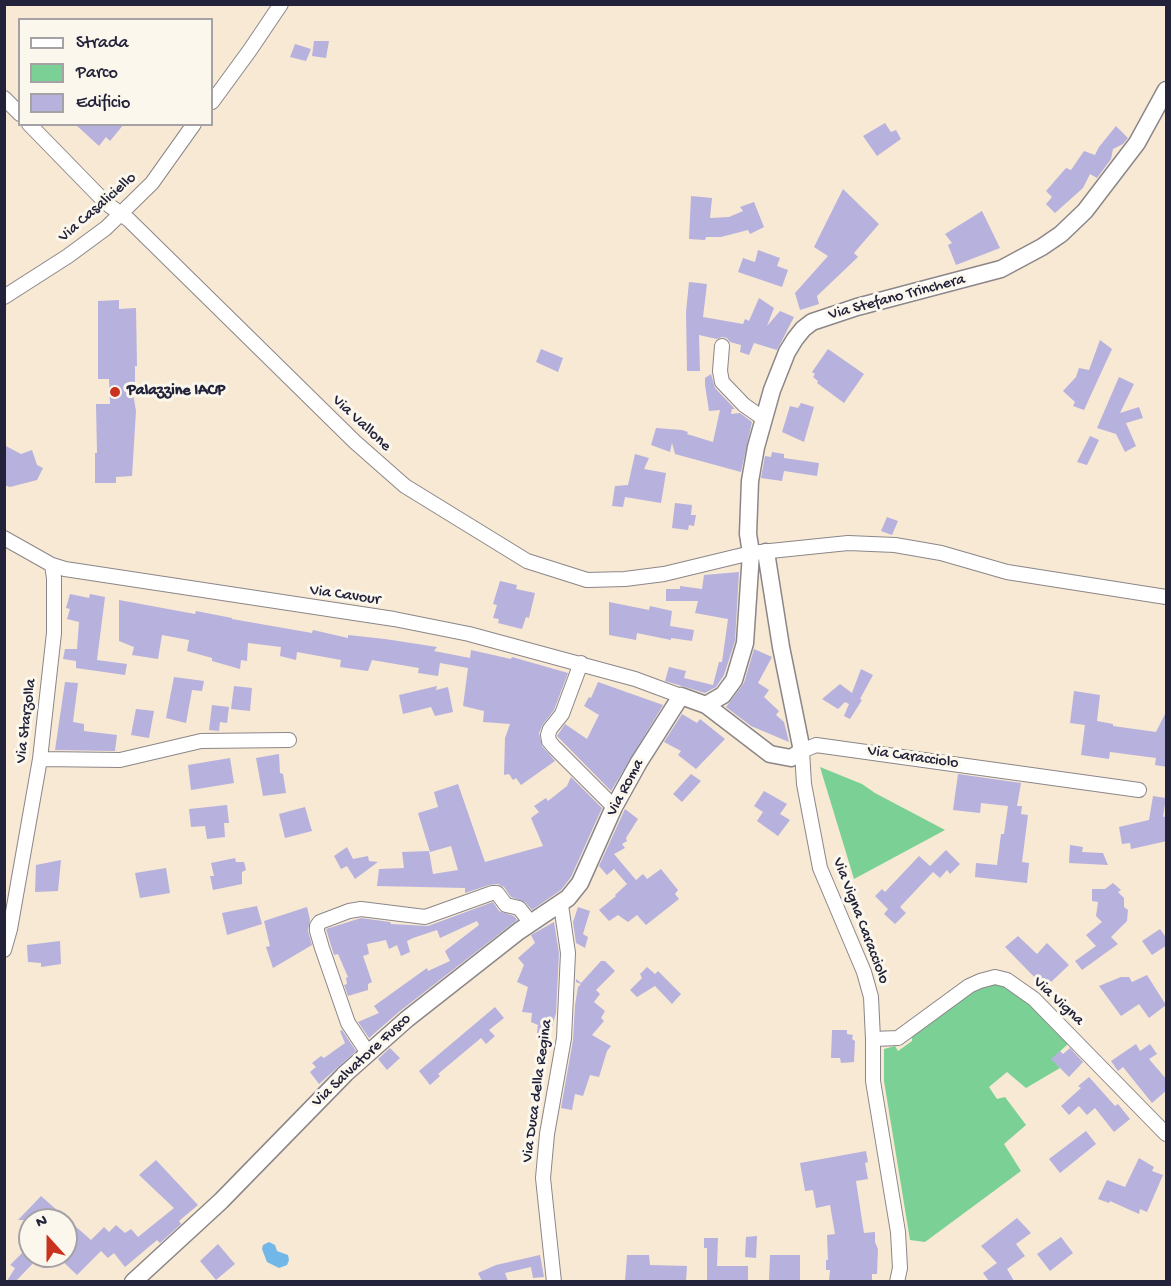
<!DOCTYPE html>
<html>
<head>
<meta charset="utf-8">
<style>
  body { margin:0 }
  #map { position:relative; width:1171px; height:1286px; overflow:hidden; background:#f7e9d4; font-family:"Gochi Hand",sans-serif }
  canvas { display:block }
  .frame { position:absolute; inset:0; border:6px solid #22223b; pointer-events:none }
  .legend { position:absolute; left:18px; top:18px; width:195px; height:108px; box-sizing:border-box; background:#fbf7ec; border:2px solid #a4a2a5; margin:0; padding:8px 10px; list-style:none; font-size:18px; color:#22223b }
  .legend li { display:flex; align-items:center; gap:12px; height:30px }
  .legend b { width:30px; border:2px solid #a4a2a5 }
  .north { position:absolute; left:18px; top:1208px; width:60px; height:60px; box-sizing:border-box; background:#fbf7ec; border:2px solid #a4a2a5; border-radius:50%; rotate:339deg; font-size:16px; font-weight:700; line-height:24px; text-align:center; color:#22223b }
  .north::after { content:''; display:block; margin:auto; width:21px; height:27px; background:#c8321e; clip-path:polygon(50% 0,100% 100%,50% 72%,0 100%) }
</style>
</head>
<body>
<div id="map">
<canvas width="1171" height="1286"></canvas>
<div class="frame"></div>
<ul class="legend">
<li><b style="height:8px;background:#fff"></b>Strada</li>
<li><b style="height:16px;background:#7bd195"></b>Parco</li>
<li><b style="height:16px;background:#b7b1de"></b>Edificio</li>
</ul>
<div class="north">N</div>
</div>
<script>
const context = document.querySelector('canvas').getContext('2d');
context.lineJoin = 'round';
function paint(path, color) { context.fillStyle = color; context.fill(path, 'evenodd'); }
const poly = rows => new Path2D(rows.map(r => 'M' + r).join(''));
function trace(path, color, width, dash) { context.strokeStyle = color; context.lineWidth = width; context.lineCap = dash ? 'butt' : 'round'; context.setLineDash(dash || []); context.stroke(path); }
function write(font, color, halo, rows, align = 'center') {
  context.font = font + ' "Gochi Hand",sans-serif'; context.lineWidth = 6; context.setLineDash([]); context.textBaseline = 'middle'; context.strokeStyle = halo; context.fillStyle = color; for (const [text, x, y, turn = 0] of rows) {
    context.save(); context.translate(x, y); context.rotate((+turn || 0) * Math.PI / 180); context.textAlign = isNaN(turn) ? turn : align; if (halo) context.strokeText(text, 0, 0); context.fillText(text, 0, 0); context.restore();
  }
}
const green = poly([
  [820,767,862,784,875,793,945,830,854,879],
  [993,982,1008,984,1036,1008,1070,1042,1052,1059,1060,1068,1026,1088,1007,1072,989,1087,997,1099,1005,1097,1026,1125,1004,1144,1021,1171,925,1242,910,1240,884,1081,884,1049,895,1046,898,1051,912,1041,912,1036,969,991]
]);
const water = poly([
  [269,1242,275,1245,277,1251,288,1255,289,1260,287,1265,279,1268,267,1262,262,1249,263,1245]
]);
const building = poly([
  [314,41,329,41,326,58,312,56],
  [295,44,311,49,306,61,290,57],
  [885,123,891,132,896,130,901,139,877,156,863,136],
  [75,124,124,124,110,141,106,137,99,146],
  [1116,126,1128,138,1123,144,1113,149,1111,159,1097,178,1090,174,1083,188,1055,213,1046,204,1052,197,1046,191,1066,168,1071,170,1084,151,1095,155,1099,147],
  [843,189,879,224,854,253,858,257,817,296,819,304,800,310,795,293,828,256,814,247],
  [691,196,712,198,710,218,729,217,743,211,740,207,754,202,764,227,750,234,748,230,721,237,706,237,705,240,689,239],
  [982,211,1000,248,956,265,948,245,952,243,945,234],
  [758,250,780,258,777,266,788,270,782,287,738,272,743,258,755,262],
  [689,282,707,284,703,317,743,324,745,319,749,321,759,298,774,308,767,326,780,311,794,317,777,350,754,343,749,355,740,352,741,345,730,342,727,338,722,337,717,339,699,335,700,371,687,371,686,312],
  [119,300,119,309,136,308,137,366,135,366,135,387,132,387,136,411,132,476,116,477,116,483,95,483,95,453,97,453,96,404,110,404,109,379,98,379,98,301],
  [1100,340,1112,349,1084,410,1073,406,1075,402,1063,391,1076,377,1079,368,1089,370],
  [541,349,563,358,558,372,536,362],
  [828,349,864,374,844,403,817,383,818,381,813,377,815,374,812,372],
  [711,374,715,388,735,409,732,409,731,414,740,413,752,422,741,472,675,454,672,443,670,452,651,445,656,428,682,430,688,432,687,434,713,442,720,410,709,411,705,385,705,378],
  [1119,377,1134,384,1120,413,1139,407,1143,418,1126,423,1136,446,1125,452,1116,434,1097,428],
  [801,403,814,407,804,442,782,432,790,406,798,408],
  [1090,436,1099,440,1087,465,1077,462],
  [4,445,21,454,32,450,37,465,43,468,37,480,10,487,4,485],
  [772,452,784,454,784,458,819,463,817,476,784,471,782,481,761,478,765,456,771,457],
  [635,454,649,458,644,469,666,473,661,503,625,497,623,507,612,506,615,486,628,485],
  [675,503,692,505,691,515,696,515,694,526,689,525,688,530,672,528],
  [887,517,898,521,892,535,881,531],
  [739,572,735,641,724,675,716,687,705,693,665,681,669,667,686,671,684,678,713,685,719,662,722,662,728,619,695,613,698,601,666,601,666,589,680,589,680,586,702,589,704,575],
  [500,581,517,585,516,589,535,593,529,618,526,617,522,629,498,623,499,619,493,618,497,605,493,604],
  [70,594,89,598,90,594,105,597,97,660,127,664,125,675,76,668,76,661,63,659,65,649,77,649,79,622,67,619,70,609,66,608],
  [119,600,195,614,196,611,232,618,232,619,312,633,313,630,348,638,348,635,385,639,437,647,434,651,470,658,471,650,511,659,512,657,568,673,554,710,543,724,539,733,542,746,555,761,521,785,516,778,513,780,509,774,504,775,505,738,510,724,483,722,484,711,463,706,468,668,440,663,438,676,418,673,419,668,372,660,368,671,340,667,341,660,297,652,296,660,280,656,281,647,248,643,247,661,241,660,240,669,212,661,212,658,187,651,189,640,162,635,158,659,132,655,134,647,119,641],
  [609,602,649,610,650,606,672,611,670,626,694,630,692,641,671,638,671,640,637,633,636,640,609,635],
  [754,649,772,657,758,683,769,690,764,697,779,711,776,715,784,722,789,742,751,726,726,707,744,683],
  [861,669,873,675,860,699,862,700,850,719,844,716,849,704,845,702,838,709,822,699,840,684,852,693],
  [174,677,204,681,202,691,192,690,186,723,166,718],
  [65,682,78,683,73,722,84,724,84,731,117,735,115,751,55,750],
  [598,682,663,705,611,791,557,736,565,724,587,739,599,715,584,706,589,697,591,698],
  [234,686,252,688,250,711,231,709],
  [437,686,436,690,448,687,453,712,435,716,431,707,403,714,399,695],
  [1074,691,1100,695,1097,721,1113,724,1113,726,1156,732,1167,710,1167,767,1155,765,1156,758,1110,752,1109,759,1081,755,1085,725,1070,723],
  [212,705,229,707,227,723,220,722,219,731,209,730],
  [136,709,154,711,149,738,131,735],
  [682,714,697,723,700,719,725,739,696,769,678,755,681,751,664,742],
  [279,754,280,773,283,774,286,793,263,796,256,758],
  [230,758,234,783,191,790,188,765],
  [691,774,701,781,682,802,673,794],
  [958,774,1021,783,1017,806,1022,806,1021,814,1028,815,1022,862,1029,863,1027,883,975,877,976,863,997,865,1001,834,1004,834,1008,806,981,803,980,813,953,810],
  [571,777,602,808,571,877,561,890,532,910,525,902,511,897,504,887,498,884,489,885,465,893,465,888,377,886,379,869,404,868,402,852,429,851,433,874,458,870,451,846,430,852,418,813,438,807,434,792,458,784,485,862,543,846,531,818,539,812,534,806,546,798,548,801,567,786],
  [764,791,787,804,780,814,790,820,778,836,757,821,763,812,754,806],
  [1153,796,1166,798,1163,817,1167,816,1167,841,1131,849,1130,843,1122,844,1119,827,1149,820],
  [227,805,229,823,224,823,225,837,207,839,205,826,191,827,189,809],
  [305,807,312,831,285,838,279,814],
  [625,809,638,819,626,838,627,841,622,844,625,848,614,854,636,880,643,874,647,879,661,869,678,890,675,894,679,899,646,925,637,915,628,922,618,915,609,921,599,910,616,896,615,895,627,884,614,869,607,875,599,866],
  [1070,845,1083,847,1082,852,1103,853,1108,865,1069,863],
  [347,847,353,859,368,856,369,861,378,862,355,879,347,866,341,869,334,856],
  [946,850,960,864,950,874,947,870,940,878,933,872,900,907,906,913,895,924,884,914,888,909,875,896,882,889,885,892,919,856,930,866],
  [235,858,236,862,244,862,246,870,242,872,242,884,213,890,210,876,214,876,211,863],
  [61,860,58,891,35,892,36,865],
  [166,868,170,893,140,898,135,873],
  [1113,883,1121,890,1118,892,1124,898,1124,907,1128,910,1127,921,1111,937,1118,944,1082,970,1075,961,1096,946,1086,935,1102,922,1096,916,1098,902,1092,901,1092,889,1105,889],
  [493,902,499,911,514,916,517,920,400,1011,369,1038,358,1022,379,1013,374,1006,427,968,428,971,450,961,445,951,479,925,477,921,440,938,437,930,413,938,407,941,410,952,401,956,397,945,389,949,386,940,367,944,369,954,363,956,372,982,368,984,368,990,348,996,344,985,347,984,346,978,348,977,338,954,334,955,326,929,361,918,390,922,391,924,428,926],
  [257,906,262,924,227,935,222,913],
  [307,907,310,920,308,931,312,945,273,968,266,947,270,946,264,921],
  [578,907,590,911,583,934,588,937,585,948,576,943,573,922],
  [554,922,559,953,556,1013,549,1038,537,1033,538,1025,531,1022,532,1013,522,1012,528,987,517,982,524,965,518,958,535,943,531,935],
  [1160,929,1167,939,1167,945,1152,955,1142,941],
  [1018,936,1037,954,1047,943,1069,965,1051,982,1048,980,1043,986,1005,947],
  [60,941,61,964,41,967,41,963,28,962,27,945],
  [601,961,605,961,615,971,596,990,600,994,594,1002,605,1011,601,1018,604,1021,592,1035,611,1046,607,1051,599,1077,590,1075,583,1096,575,1094,572,1110,561,1108,573,1040,575,1005,578,987,581,984,576,982,576,979,581,983],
  [647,967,655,974,658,971,681,994,672,1004,655,986,637,997,630,990,642,978,640,974],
  [1147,975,1166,1005,1149,1018,1139,1004,1121,1016,1099,986,1121,977,1129,977,1132,982],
  [495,1007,504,1018,489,1030,495,1036,486,1044,481,1038,438,1074,440,1076,430,1085,419,1071],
  [342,1030,356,1051,319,1084,310,1072,316,1067,312,1063,321,1056,324,1058,345,1043,340,1031],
  [832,1030,847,1030,847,1034,853,1035,852,1039,855,1041,854,1062,841,1063,840,1058,831,1058],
  [1136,1044,1140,1051,1150,1044,1157,1054,1149,1059,1167,1080,1167,1090,1152,1103,1123,1067,1118,1071,1111,1061],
  [390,1048,400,1058,387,1070,378,1059],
  [1070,1048,1083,1062,1069,1077,1051,1059,1060,1051,1063,1054],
  [1089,1077,1115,1106,1118,1104,1130,1119,1114,1132,1095,1108,1087,1115,1079,1106,1069,1115,1061,1106,1081,1088,1078,1086],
  [1086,1131,1096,1144,1060,1173,1049,1159],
  [866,1151,868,1162,865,1163,868,1179,856,1181,864,1233,875,1232,875,1242,878,1249,877,1274,872,1274,872,1281,829,1281,830,1270,826,1270,826,1260,828,1260,827,1235,835,1234,830,1205,816,1208,813,1190,805,1191,800,1163],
  [1139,1158,1154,1167,1152,1171,1163,1175,1147,1212,1140,1209,1139,1214,1110,1201,1109,1203,1098,1199,1107,1180,1125,1187],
  [156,1160,198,1205,179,1221,181,1224,160,1243,157,1240,125,1267,114,1253,108,1258,101,1251,77,1275,57,1256,66,1256,66,1220,18,1220,41,1196,91,1240,104,1227,109,1232,116,1225,125,1233,131,1229,138,1237,174,1208,139,1175],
  [1017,1218,1031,1233,1016,1244,1025,1256,1007,1269,1014,1281,989,1281,983,1273,997,1263,981,1246],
  [757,1236,756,1258,745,1257,746,1237],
  [1061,1237,1073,1253,1050,1271,1037,1254],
  [704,1238,718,1238,717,1266,748,1266,748,1281,707,1281,707,1248,704,1248],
  [218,1244,235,1264,216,1280,200,1261],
  [24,1251,30,1256,40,1256,16,1281,7,1281,15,1268,10,1265],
  [540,1255,544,1277,533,1278,531,1267,505,1273,508,1281,482,1281,478,1273,496,1265],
  [627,1255,649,1255,650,1265,687,1266,686,1281,625,1281],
  [770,1255,800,1255,800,1281,769,1281]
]);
const minor = poly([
  [4,98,20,114],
  [212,102,250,50,281,4],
  [29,124,106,203,129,220,355,442,405,486,527,561,587,580,625,579,664,574,751,553,848,543,895,545,941,553,1007,572,1166,597],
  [4,297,68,256,106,228,152,183,194,124],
  [722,346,720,371,722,382,744,405,764,419],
  [4,538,52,565,65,569,394,619,469,634,635,679,681,696],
  [581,663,562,714,550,729,548,735,549,741,554,747,614,807],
  [40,759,120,760,201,741,289,740],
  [4,950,10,929,40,759,54,633,54,578,52,565],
  [873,1039,898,1038,969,986,980,981,995,977,1007,980,1034,999,1166,1134],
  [368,1053,348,1023,322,948,317,931,317,926,320,922,349,911,361,909,425,917,492,893,497,893,506,905,519,908,531,923],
  [554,1282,543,1178,547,1134,564,1038,568,953,561,905],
  [897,1282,900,1268,898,1232,873,1081,873,1039,871,997,864,972,820,868,804,784,802,751,816,745,1139,790]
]);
const tertiary = poly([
  [706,705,723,695,734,680,745,643,751,553,748,534,750,481,756,447,772,390,787,352,795,339,803,329,812,322,857,307,1001,269,1042,247,1061,234,1085,211,1137,143,1166,90],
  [133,1282,221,1201,346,1073,407,1019,519,931,568,898,580,883,614,807,639,762,681,696,706,705,770,754,791,758,802,751,781,647,766,552]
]);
const markers = [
  [115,392,6,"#c8321e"]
];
const streetNames = [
  ["Via Casaliciello",98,208,-41],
  ["Via Stefano Trinchera",897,298,-15],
  ["Via Vallone",361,424,43],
  ["Via Cavour",345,596,8],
  ["Via Starzolla",27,721,-83],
  ["Via Caracciolo",913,758,8],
  ["Via Roma",626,788,-62],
  ["Via Vigna Caracciolo",860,921,69],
  ["Via Vigna",1058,1002,43],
  ["Via Salvatore Fusco",362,1061,-43],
  ["Via Duca della Regina",538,1091,-82]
];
const poiNames = [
  ["Palazzine IACP",127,392]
];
paint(green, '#7bd195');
paint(water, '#71b7e7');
paint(building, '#b7b1de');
trace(minor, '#8c8688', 16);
trace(tertiary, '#8c8688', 19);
trace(minor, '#fff', 14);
trace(tertiary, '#fff', 16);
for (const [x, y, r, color] of markers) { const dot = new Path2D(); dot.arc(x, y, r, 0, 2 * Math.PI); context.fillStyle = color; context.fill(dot); trace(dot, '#fbf7ec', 2); }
write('16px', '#22223b', '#fbf7ec', streetNames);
write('bold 16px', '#22223b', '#fbf7ec', poiNames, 'left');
</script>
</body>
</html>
